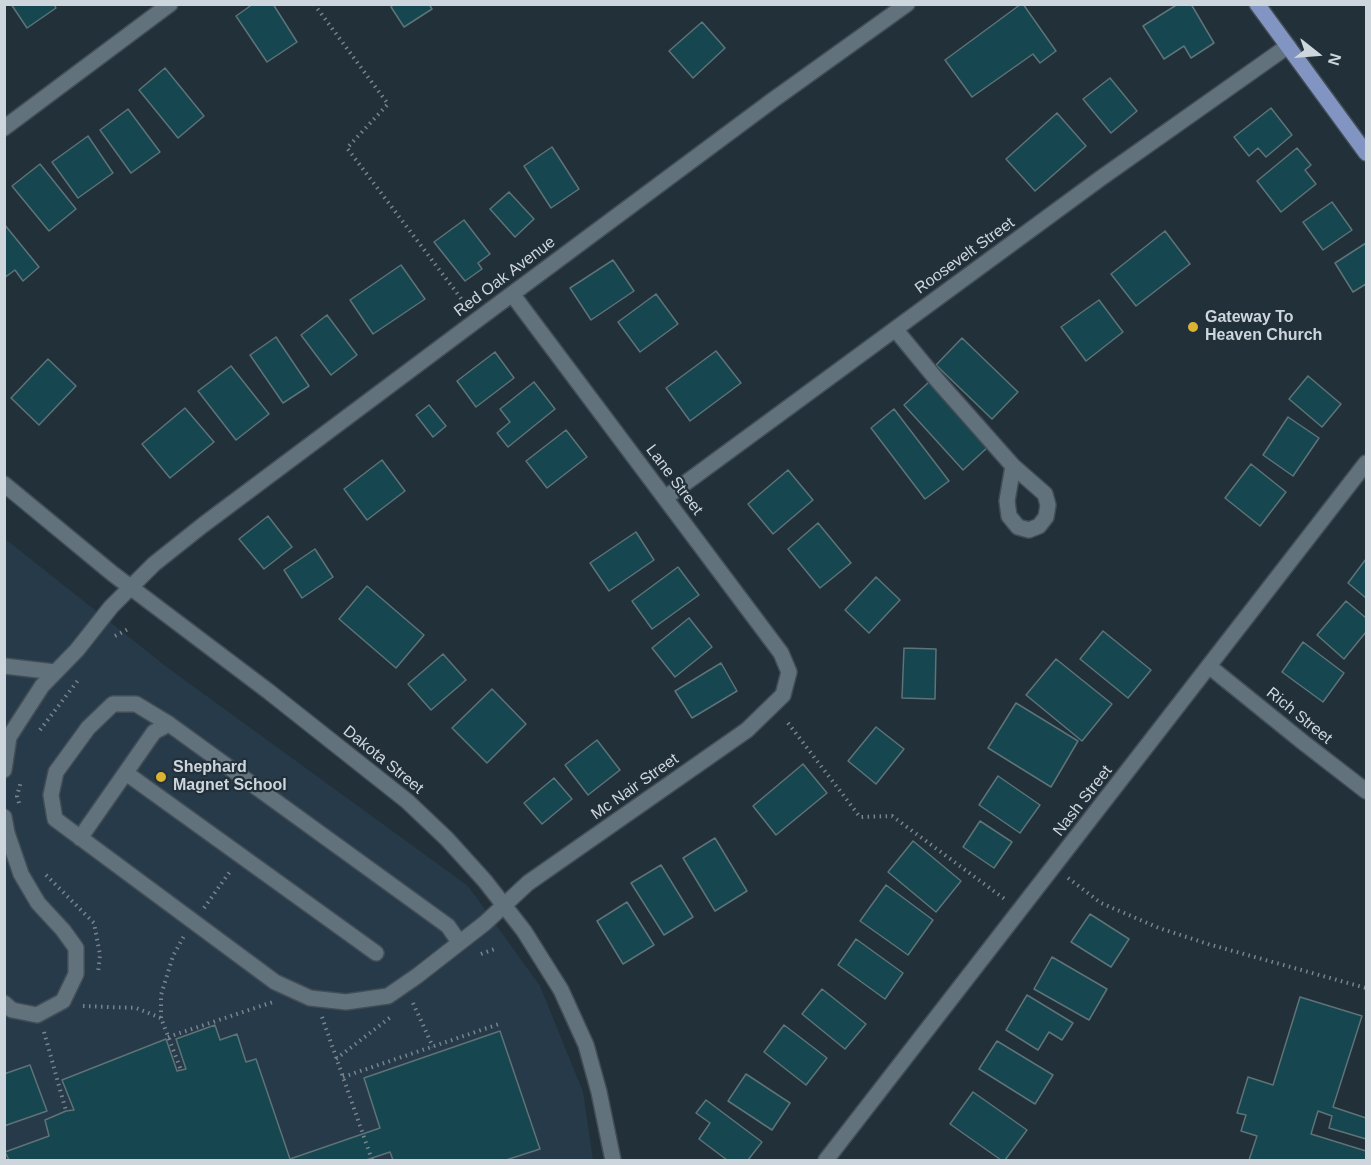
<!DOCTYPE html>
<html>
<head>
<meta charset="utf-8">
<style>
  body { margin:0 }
  #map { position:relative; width:1371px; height:1165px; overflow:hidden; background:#22303a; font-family:Helvetica,sans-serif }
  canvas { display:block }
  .frame { position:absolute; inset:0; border:6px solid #ced6dd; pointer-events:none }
  .north { position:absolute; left:1287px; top:24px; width:60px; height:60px; -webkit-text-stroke:4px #22303a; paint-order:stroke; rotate:107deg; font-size:16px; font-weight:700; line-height:24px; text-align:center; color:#ced6dd }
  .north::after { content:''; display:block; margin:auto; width:21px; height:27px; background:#ced6dd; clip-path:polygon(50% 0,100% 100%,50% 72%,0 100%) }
</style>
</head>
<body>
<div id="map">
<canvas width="1371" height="1165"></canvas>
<div class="frame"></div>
<div class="north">N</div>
</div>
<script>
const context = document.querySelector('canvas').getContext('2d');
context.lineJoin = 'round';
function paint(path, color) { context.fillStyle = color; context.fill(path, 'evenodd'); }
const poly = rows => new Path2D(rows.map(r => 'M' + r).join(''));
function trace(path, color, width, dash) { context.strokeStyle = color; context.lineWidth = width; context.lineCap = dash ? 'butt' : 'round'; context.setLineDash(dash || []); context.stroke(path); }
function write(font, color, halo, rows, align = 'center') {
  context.font = font + ' Helvetica,sans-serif'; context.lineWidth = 4.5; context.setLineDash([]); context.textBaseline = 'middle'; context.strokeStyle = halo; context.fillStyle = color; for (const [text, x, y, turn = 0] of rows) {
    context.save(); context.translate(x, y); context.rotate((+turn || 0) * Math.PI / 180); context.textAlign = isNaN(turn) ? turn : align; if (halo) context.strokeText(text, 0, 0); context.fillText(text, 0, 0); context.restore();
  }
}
const built = poly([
  [4,538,168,668,468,886,540,986,583,1092,593,1160,5,1160]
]);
const building = poly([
  [11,4,54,4,56,8,27,28,11,4],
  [253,4,273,4,297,42,267,62,236,16,253,4],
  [394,4,429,4,432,9,404,27,391,7,394,4],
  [1021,4,1023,4,1056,51,1040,63,1033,54,972,97,945,60,1021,4],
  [1178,4,1191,4,1214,43,1191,58,1184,46,1164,59,1143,26,1178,4],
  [702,22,725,48,693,78,669,51,702,22],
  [165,68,204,116,178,138,139,90,165,68],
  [1110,78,1137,111,1111,133,1083,99,1110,78],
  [1271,108,1292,135,1266,157,1258,148,1249,156,1234,137,1271,108],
  [128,109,160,152,131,173,100,130,128,109],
  [1057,113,1086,146,1035,191,1006,159,1057,113],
  [88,136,113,173,78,198,52,162,88,136],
  [552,147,579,189,551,208,524,166,552,147],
  [1297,148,1311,165,1305,170,1316,184,1281,212,1257,181,1297,148],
  [40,164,76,209,49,231,12,186,40,164],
  [509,192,534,219,515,237,490,209,509,192],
  [1332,202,1352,230,1323,250,1303,222,1332,202],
  [464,220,490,254,478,263,482,269,465,281,434,242,464,220],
  [4,224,39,267,23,281,15,270,4,278,4,224],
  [1165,231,1190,264,1136,306,1111,274,1165,231],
  [1366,243,1366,284,1353,292,1335,263,1366,243],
  [613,260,634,291,591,320,570,288,613,260],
  [401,265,425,299,373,334,350,300,401,265],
  [656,294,678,324,640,352,618,322,656,294],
  [1099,300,1123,332,1086,361,1061,327,1099,300],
  [327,315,357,355,331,375,301,335,327,315],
  [276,337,309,386,283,403,250,355,276,337],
  [962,338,1018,392,992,419,936,365,962,338],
  [716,351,741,383,690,421,666,388,716,351],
  [495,352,514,378,476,407,457,381,495,352],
  [48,359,76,386,39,425,11,398,48,359],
  [231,366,269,414,236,440,198,391,231,366],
  [1308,376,1341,404,1322,427,1289,399,1308,376],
  [534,382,555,409,508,447,497,433,510,422,500,409,534,382],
  [929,382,988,447,963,470,904,405,929,382],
  [429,405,446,426,433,437,416,415,429,405],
  [185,408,214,442,170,478,142,444,185,408],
  [894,409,949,481,925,499,871,428,894,409],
  [1288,417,1319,438,1293,476,1263,455,1288,417],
  [566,430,587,457,547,488,526,461,566,430],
  [382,460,405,491,367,520,344,489,382,460],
  [1251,464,1286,492,1260,526,1225,498,1251,464],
  [788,470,813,500,773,534,748,504,788,470],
  [268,516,292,547,264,569,239,539,268,516],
  [818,523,851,563,820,588,788,549,818,523],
  [636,532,654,560,609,591,590,563,636,532],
  [315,549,333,577,302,598,284,570,315,549],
  [1366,559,1366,598,1348,583,1366,559],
  [678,567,699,595,652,629,632,601,678,567],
  [876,577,900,600,869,633,845,610,876,577],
  [367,586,424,635,396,668,339,619,367,586],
  [1346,601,1366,618,1366,632,1344,659,1317,635,1346,601],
  [689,618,712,647,675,677,652,648,689,618],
  [1103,631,1151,670,1128,698,1080,659,1103,631],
  [1303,642,1344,673,1323,702,1282,672,1303,642],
  [904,648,936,649,935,699,902,698,904,648],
  [443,654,466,680,431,710,408,684,443,654],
  [1056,659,1112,704,1082,741,1026,695,1056,659],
  [721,663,737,691,692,718,675,691,721,663],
  [492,689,526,724,487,763,452,728,492,689],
  [1016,703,1078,741,1051,787,988,748,1016,703],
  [876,727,904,749,876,784,848,761,876,727],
  [597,740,620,770,588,795,565,765,597,740],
  [803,764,827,793,776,835,753,806,803,764],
  [998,776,1040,805,1020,833,979,805,998,776],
  [554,778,572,799,542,824,524,803,554,778],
  [980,821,1012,842,994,868,963,847,980,821],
  [715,838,747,891,715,911,683,858,715,838],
  [913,841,961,881,936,912,888,872,913,841],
  [661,865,693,917,664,935,631,883,661,865],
  [886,885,933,920,908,955,860,921,886,885],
  [627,902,654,945,623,964,597,921,627,902],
  [1090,914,1129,939,1111,967,1071,942,1090,914],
  [856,939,903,973,885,999,838,965,856,939],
  [1052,957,1107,989,1089,1020,1034,989,1052,957],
  [822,989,866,1024,845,1049,802,1014,822,989],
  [1027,995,1073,1023,1062,1040,1049,1032,1038,1050,1006,1030,1027,995],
  [1300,997,1362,1016,1333,1107,1366,1118,1366,1139,1329,1128,1332,1116,1318,1111,1311,1134,1366,1151,1366,1160,1249,1160,1257,1136,1241,1131,1246,1115,1237,1113,1248,1077,1273,1085,1300,997],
  [215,1025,220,1040,237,1034,246,1062,256,1059,290,1159,380,1128,364,1078,500,1031,540,1149,506,1160,393,1160,390,1152,366,1160,9,1160,5,1152,49,1136,45,1120,66,1111,74,1110,62,1080,166,1039,177,1071,186,1069,176,1039,215,1025],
  [784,1025,827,1058,806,1085,764,1052,784,1025],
  [997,1041,1053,1075,1035,1104,979,1069,997,1041],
  [30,1065,47,1111,4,1126,4,1074,30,1065],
  [746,1074,790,1103,772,1130,728,1101,746,1074],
  [973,1092,1027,1130,1005,1160,1001,1160,950,1124,973,1092],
  [706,1100,762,1142,748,1160,727,1160,699,1139,710,1123,696,1113,706,1100]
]);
const path = poly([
  [314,4,388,104,347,148,466,305],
  [115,636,130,628],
  [788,723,860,817,892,816,1006,900],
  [40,730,79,679],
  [19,803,17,796,21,781],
  [46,875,94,923,100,955,98,973],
  [1068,878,1101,903,1159,928,1208,944,1366,988],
  [204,908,231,870],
  [481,954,497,948],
  [413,1003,433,1047],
  [83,1006,136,1008,161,1018,181,1070],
  [322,1017,372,1160],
  [161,1018,161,995,173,956,184,936],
  [44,1032,66,1111],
  [168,1037,273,1002],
  [336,1059,392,1016],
  [343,1077,499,1024]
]);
const minor = poly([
  [4,128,170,4],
  [895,329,937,380,1013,466,1045,494,1048,505,1046,517,1039,526,1029,530,1018,527,1009,516,1007,501,1013,466],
  [4,484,113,574,268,691,407,801,447,839,485,881,524,931,561,990,586,1045,599,1092,613,1160],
  [665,498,1101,178,1288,46],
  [4,666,55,672],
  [1210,667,1304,743,1366,791],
  [4,770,9,737,42,686,77,650,111,607,154,564,203,525,477,320,773,100,907,4],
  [126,773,376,953],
  [4,817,7,833,21,874,38,903,63,930,76,948,76,974,63,1001,37,1015,12,1010,4,1003],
  [80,838,154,732,169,724],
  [459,942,448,926,169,724,136,704,113,704,88,728,56,772,51,795,55,819,275,982,310,998,346,1002,388,996,417,976,485,923,528,883,747,730,783,695,789,672,781,653,512,294],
  [826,1160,1366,463]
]);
const major = poly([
  [1257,4,1366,153]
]);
const markers = [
  [1193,327,6,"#dab333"],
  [161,777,6,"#dab333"]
];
const streetNames = [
  ["Roosevelt Street",965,256,-36],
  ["Red Oak Avenue",505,277,-37],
  ["Lane Street",674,480,53],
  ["Rich Street",1299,716,39],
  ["Dakota Street",383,760,39],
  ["Mc Nair Street",635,787,-35],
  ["Nash Street",1083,801,-52]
];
const poiNames = [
  ["Gateway To",1205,318],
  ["Heaven Church",1205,336],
  ["Shephard",173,768],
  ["Magnet School",173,786]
];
paint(built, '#273a49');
paint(building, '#16464f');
trace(building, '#5e7377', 1.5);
trace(minor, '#424d56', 18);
trace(major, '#424d56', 18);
trace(path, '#79848d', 4, [1.5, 4.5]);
trace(minor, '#62727d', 15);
trace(major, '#8295c2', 15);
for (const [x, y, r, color] of markers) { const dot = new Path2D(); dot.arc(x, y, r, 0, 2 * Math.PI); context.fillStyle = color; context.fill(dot); trace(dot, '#22303a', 2); }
write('16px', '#ced6dd', '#22303a', streetNames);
write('bold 16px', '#ced6dd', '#22303a', poiNames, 'left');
</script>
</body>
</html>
